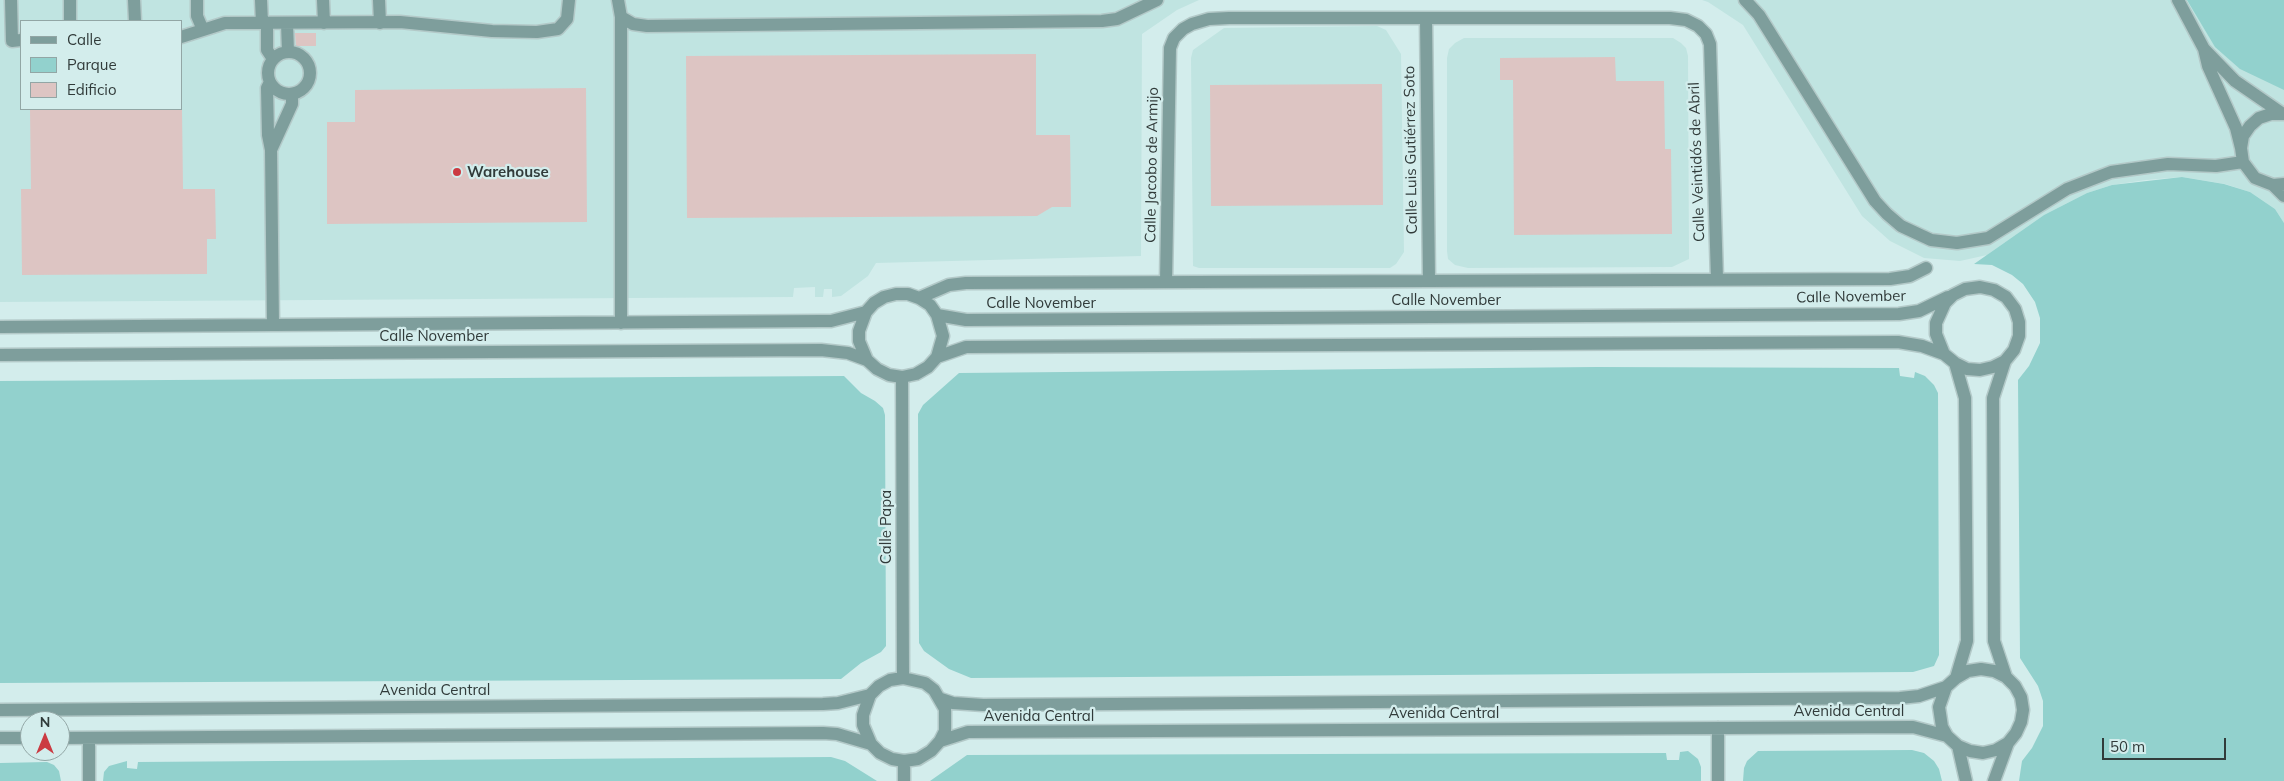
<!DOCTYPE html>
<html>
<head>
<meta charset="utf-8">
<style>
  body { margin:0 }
  #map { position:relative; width:2284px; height:781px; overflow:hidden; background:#d3edec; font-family:Mulish,sans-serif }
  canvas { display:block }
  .legend { position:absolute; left:20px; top:20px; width:162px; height:90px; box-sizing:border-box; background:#d3edec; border:1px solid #92a6a5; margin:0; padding:6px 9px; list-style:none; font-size:15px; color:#313b3a }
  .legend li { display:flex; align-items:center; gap:10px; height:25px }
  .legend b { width:25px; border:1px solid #92a6a5 }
  .north { position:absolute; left:20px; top:711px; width:50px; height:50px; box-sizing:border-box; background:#d3edec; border:1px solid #92a6a5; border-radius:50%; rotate:0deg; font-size:14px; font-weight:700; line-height:20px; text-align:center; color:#313b3a }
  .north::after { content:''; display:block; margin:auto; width:18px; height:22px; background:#cb3b42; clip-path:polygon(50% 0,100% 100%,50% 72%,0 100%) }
  .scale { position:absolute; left:2102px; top:738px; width:124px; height:22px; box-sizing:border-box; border:2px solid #313b3a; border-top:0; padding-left:6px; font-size:15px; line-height:18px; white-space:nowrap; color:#313b3a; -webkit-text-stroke:4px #d3edec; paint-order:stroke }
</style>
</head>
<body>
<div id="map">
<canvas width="2284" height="781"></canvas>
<ul class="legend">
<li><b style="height:6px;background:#7e9e9c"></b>Calle</li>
<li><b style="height:14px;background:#92d1cd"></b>Parque</li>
<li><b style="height:14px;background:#ddc5c3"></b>Edificio</li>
</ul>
<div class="north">N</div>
<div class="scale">50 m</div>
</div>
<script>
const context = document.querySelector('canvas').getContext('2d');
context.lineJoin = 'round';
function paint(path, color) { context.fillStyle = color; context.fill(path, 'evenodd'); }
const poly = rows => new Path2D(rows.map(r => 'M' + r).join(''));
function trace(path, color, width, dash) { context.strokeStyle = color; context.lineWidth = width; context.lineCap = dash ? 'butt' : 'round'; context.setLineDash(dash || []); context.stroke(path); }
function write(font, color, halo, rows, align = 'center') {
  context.font = font + ' Mulish,sans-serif'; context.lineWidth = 4.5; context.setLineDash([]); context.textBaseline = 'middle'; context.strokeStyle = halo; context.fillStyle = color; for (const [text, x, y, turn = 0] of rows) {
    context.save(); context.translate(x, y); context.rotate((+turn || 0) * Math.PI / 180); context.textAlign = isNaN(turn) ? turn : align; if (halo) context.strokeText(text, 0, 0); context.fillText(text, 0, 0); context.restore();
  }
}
const built = poly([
  [0,0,1199,0,1177,10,1142,34,1141,256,876,263,868,276,841,296,832,297,832,289,824,289,823,297,815,297,815,287,794,288,793,297,0,302],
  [21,21,181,21,181,109,21,109],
  [1702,0,2284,0,2284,223,2275,209,2250,192,2225,184,2182,177,2146,180,2112,185,2087,193,2044,215,1987,255,1960,261,1924,258,1890,241,1862,216,1743,25,1708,2],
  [1377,26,1386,30,1401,54,1404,252,1396,264,1390,268,1199,268,1193,266,1191,58,1193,50,1224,28],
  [1464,38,1673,38,1681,43,1686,48,1688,56,1689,259,1672,267,1468,268,1455,265,1448,259,1447,251,1447,58,1449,49,1455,43]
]);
const green = poly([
  [2187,0,2284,0,2284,90,2240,69,2215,47],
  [2182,177,2224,184,2250,192,2275,209,2284,223,2284,781,2019,781,2022,761,2032,748,2043,726,2043,701,2038,686,2020,658,2018,380,2029,366,2040,343,2040,318,2035,302,2023,284,2012,275,1992,265,1974,264,2044,215,2087,193,2112,185],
  [1596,367,1899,368,1900,376,1914,378,1915,372,1925,376,1934,385,1938,393,1939,655,1934,666,1913,672,971,678,949,669,924,651,919,643,918,414,923,405,959,373],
  [844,376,861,393,875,401,883,408,885,415,886,646,881,652,861,663,841,679,0,683,0,381],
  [1912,750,1924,753,1934,761,1939,769,1942,781,1743,781,1744,768,1747,761,1758,751],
  [1688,751,1698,759,1701,767,1701,781,930,781,967,755,1666,753,1667,760,1679,760,1680,752],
  [831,757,845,761,877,781,103,781,104,772,109,766,127,761,127,768,137,769,138,762],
  [47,762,54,765,59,771,61,781,0,781,0,763]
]);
const building = poly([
  [295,33,316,33,316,46,296,46],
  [1036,54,1036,135,1070,135,1071,207,1052,207,1037,216,687,218,686,56],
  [1615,57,1616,81,1664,81,1665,149,1671,149,1672,234,1514,235,1513,80,1500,80,1500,58],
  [1382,84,1383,205,1211,206,1210,85],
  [586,88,587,222,327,224,327,122,355,122,355,90],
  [30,109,182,109,183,189,215,189,216,239,207,239,207,274,22,275,21,189,31,189]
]);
const minor = poly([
  [11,0,12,41,21,40],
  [70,0,70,21],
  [134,0,135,21],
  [197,0,197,16,203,30],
  [261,0,262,23],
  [323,0,324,23],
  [379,0,380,23],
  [618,0,621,17,621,323],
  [1745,0,1759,15,1875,201,1887,214,1901,226,1931,240,1957,243,1988,238,2067,189,2111,172,2168,164,2216,166,2243,162],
  [2178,0,2204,49,2208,66,2236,128,2241,148],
  [621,17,633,24,647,26,1102,21,1117,19,1157,0],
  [1426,19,1429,280],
  [267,23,267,50,273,59],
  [287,23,288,52],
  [181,37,225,23,400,22,492,31,537,32,558,29,567,19,569,0],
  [2204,49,2235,81,2283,114],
  '268 73a21 21 0 1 1 42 0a21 21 0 1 1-42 0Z',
  [270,82,267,88,268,135,271,150,273,325],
  [2284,114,2271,114,2259,118,2250,126,2243,136,2241,148,2243,162,2255,178,2273,185,2284,184],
  [271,150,292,104,292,94],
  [2273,185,2284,196],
  [1166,282,1170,48,1174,38,1183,29,1192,24,1209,19,1229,18,1670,18,1686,20,1698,26,1706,34,1710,44,1717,279],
  [919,298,949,285,966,283,1890,279,1910,276,1926,268],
  [937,315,966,320,1899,314,1919,311,1948,297],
  [0,327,821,321,831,321,866,312],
  [0,355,821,350,848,353,867,360,877,369,889,375,902,377,916,374,928,367,937,357,943,336,937,315,930,305,919,298,908,294,896,294,884,297,874,303,866,312,859,331,859,341,867,360],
  [937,357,966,347,1898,342,1922,346,1944,354,1955,363,1967,369,1980,370,1993,367,2005,361,2014,350,2019,336,2019,322,2015,309,2006,297,1994,290,1980,287,1965,289,1953,295,1945,303,1936,323,1936,334,1944,354],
  [2005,361,1993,398,1994,641,2006,677],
  [1955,363,1965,398,1967,641,1956,678],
  [902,377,903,678],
  [941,699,953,703,983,705,1900,698,1919,696,1946,687],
  [0,710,823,704,838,703,870,695],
  [1718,728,1718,781],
  [0,738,30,738],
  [60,738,823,733,837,734,871,744,880,753,892,759,904,761,918,759,931,751,940,741,945,731,945,709,934,690,925,683,903,678,890,680,879,686,870,695,863,715,863,725,871,744],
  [89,738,89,781],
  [940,741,968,732,1913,727,1947,736,1958,746,1970,751,1983,753,1996,750,2008,743,2016,733,2021,722,2023,710,2021,697,2015,686,2006,677,1994,671,1981,669,1968,671,1956,678,1946,687,1939,707,1942,727,1947,736],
  [1958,746,1966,781],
  [904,761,904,781],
  [1994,781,2008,743]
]);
const markers = [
  [457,172,5,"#cb3b42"]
];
const streetNames = [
  ["Calle Luis Gutiérrez Soto",1411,150,-91],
  ["Calle Veintidós de Abril",1697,162,-92],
  ["Calle Jacobo de Armijo",1152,165,-89],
  ["Calle November",1851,297,-1],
  ["Calle November",1446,300],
  ["Calle November",1041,303],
  ["Calle November",434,336],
  ["Calle Papa",886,527,-90],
  ["Avenida Central",435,690],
  ["Avenida Central",1849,711],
  ["Avenida Central",1444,713],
  ["Avenida Central",1039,716]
];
const poiNames = [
  ["Warehouse",467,172]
];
paint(built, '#c0e4e1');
paint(green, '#92d1cd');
paint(building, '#ddc5c3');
trace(minor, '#b3c9c8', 15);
trace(minor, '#7e9e9c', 12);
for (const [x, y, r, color] of markers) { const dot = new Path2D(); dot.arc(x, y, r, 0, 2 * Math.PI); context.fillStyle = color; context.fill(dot); trace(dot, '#d3edec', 2); }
write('15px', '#313b3a', '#d3edec', streetNames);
write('bold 15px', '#313b3a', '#d3edec', poiNames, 'left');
</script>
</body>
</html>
